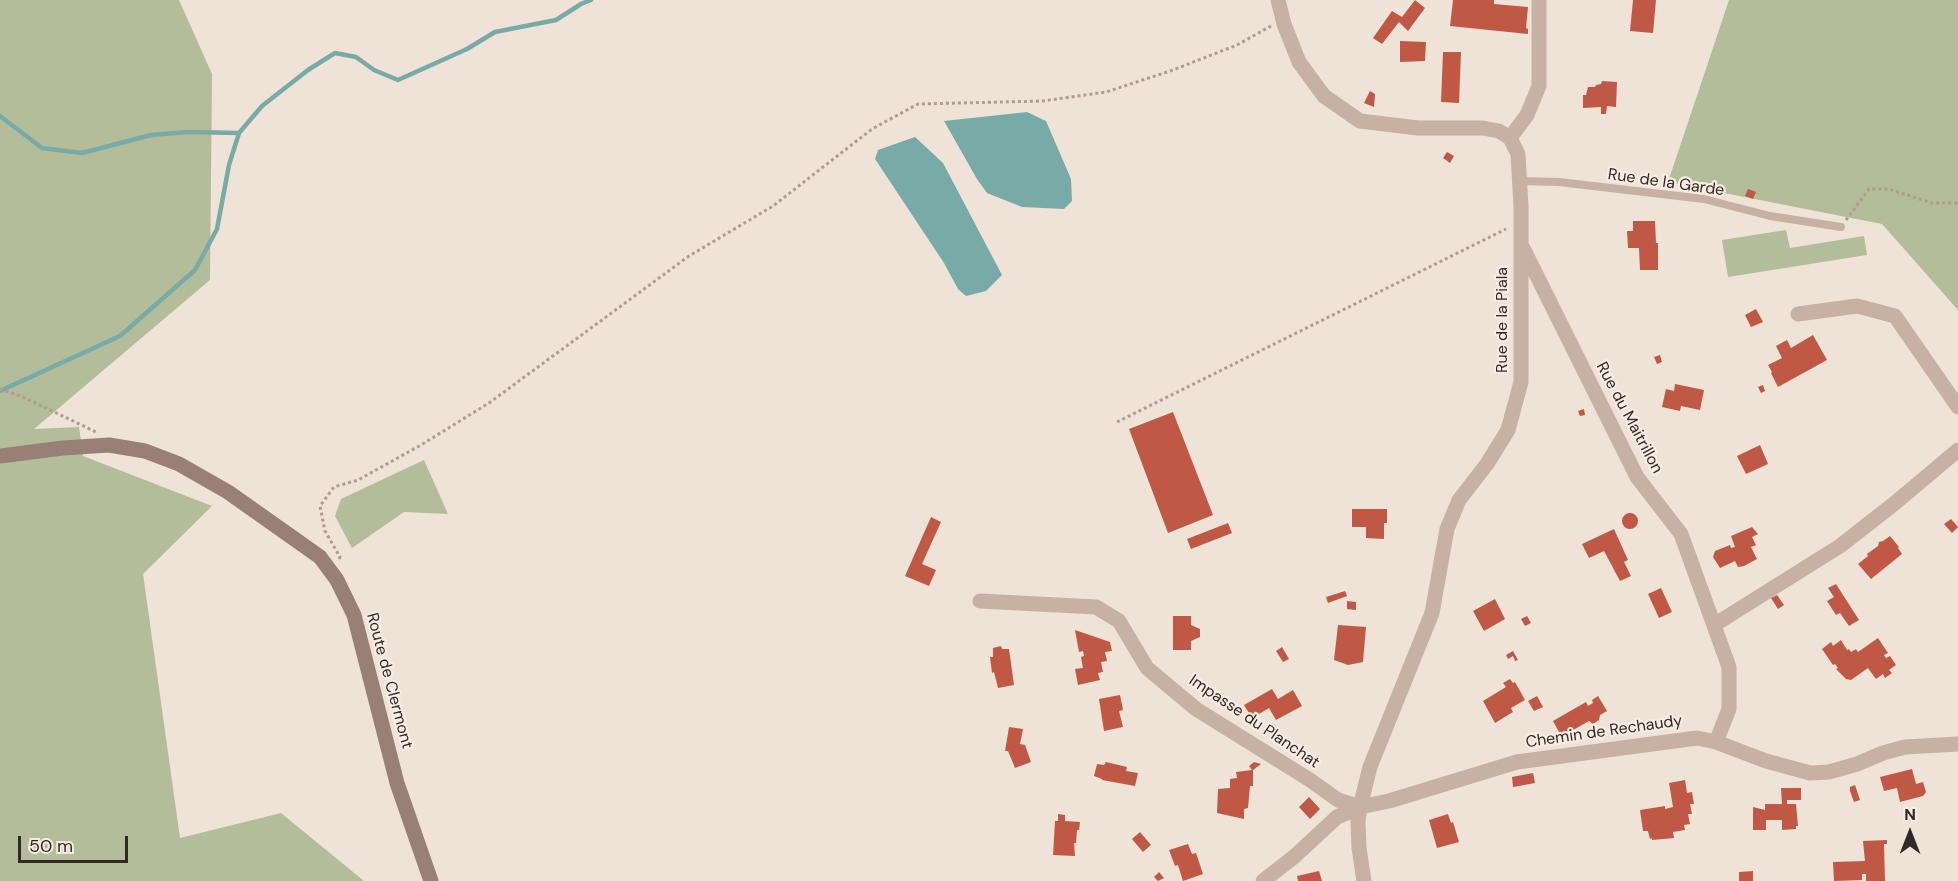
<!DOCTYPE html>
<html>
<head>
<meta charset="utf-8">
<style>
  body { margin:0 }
  #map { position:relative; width:1958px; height:881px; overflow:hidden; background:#efe2d7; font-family:"DM Sans",sans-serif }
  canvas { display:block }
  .north { position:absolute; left:1880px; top:803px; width:60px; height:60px; -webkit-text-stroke:4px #f7ece3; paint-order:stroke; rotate:0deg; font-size:16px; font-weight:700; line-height:24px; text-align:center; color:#322825 }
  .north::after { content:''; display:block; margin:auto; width:21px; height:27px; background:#322825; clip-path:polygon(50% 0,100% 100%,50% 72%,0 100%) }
  .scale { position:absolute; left:18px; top:836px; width:110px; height:27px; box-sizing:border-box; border:3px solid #322825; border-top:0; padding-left:8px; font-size:18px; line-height:21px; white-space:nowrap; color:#322825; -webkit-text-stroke:4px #f7ece3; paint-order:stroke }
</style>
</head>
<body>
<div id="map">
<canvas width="1958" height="881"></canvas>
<div class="north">N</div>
<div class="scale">50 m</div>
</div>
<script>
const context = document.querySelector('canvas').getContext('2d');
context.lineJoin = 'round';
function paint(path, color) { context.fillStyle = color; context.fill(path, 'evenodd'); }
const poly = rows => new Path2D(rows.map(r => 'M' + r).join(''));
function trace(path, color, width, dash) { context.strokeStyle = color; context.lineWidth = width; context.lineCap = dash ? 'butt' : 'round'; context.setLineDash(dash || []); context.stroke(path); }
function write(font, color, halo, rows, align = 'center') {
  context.font = font + ' "DM Sans",sans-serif'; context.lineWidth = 4.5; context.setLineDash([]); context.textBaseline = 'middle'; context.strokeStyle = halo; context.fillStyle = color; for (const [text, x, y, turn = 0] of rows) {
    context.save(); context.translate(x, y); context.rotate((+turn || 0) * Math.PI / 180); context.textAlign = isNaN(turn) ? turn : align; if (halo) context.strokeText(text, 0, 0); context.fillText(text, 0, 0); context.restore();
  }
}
const green = poly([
  [0,0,179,0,212,74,210,280,34,429,79,427,83,456,212,506,143,574,180,838,281,813,364,881,0,881],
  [1729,0,1958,0,1958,310,1882,224,1668,182],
  [1786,230,1790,248,1864,236,1867,255,1728,277,1722,240],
  [424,460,448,514,404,512,352,548,335,516,341,499]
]);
const water = poly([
  [1027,112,1046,121,1071,179,1072,201,1064,209,1022,207,987,193,977,179,944,121],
  [915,137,943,163,1002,275,986,291,966,296,958,289,944,263,875,159,878,150]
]);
const stream = poly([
  [0,116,42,148,82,153,151,135,188,132,239,133],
  [0,391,120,336,195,270,217,229,229,165,239,133,262,106,308,70,335,53,356,57,374,70,398,80,467,49,495,32,556,20,581,4,591,0]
]);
const building = poly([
  [1415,0,1425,8,1408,31,1399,22,1382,44,1373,38,1392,11,1402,17],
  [1453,0,1494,0,1494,4,1528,7,1526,28,1528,29,1528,34,1450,26],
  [1633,0,1656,0,1653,33,1630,31],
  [1400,41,1426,42,1425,61,1400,62],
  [1443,52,1461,52,1459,103,1441,102],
  [1602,81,1617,82,1616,107,1607,106,1606,114,1601,114,1601,107,1583,108,1583,95,1586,95,1588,87,1595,87,1596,85,1601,84],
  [1370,91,1375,94,1374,107,1364,103],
  [1447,152,1454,156,1450,163,1443,158],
  [1748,189,1756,192,1753,199,1745,196],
  [1633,221,1655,221,1656,243,1658,243,1658,270,1640,270,1639,248,1628,248,1627,231,1633,231],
  [1756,309,1763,322,1751,327,1745,315],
  [1813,335,1827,360,1778,387,1771,373,1772,372,1768,365,1782,358,1776,346,1787,340,1791,348],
  [1660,355,1662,362,1657,364,1654,357],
  [1675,384,1704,390,1700,410,1681,406,1680,411,1662,407,1666,389,1674,391],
  [1763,385,1765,391,1761,393,1758,387],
  [1584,409,1585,415,1580,416,1578,411],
  [1173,412,1213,515,1168,533,1129,429],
  [1760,445,1768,464,1746,474,1737,456],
  [1352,509,1387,509,1387,523,1384,523,1384,539,1366,538,1366,527,1352,527],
  '1622 521a8 8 0 1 1 16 0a8 8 0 1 1-16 0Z',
  [931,517,941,522,922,564,936,570,929,586,905,576],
  [1951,519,1958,527,1952,533,1944,524],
  [1228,523,1232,533,1191,549,1187,539],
  [1752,527,1758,534,1752,537,1756,545,1751,547,1757,559,1744,566,1738,567,1735,561,1720,568,1713,557,1715,551,1730,545,1731,548,1735,547,1731,536],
  [1614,529,1628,560,1624,562,1631,576,1620,581,1604,551,1589,558,1582,544],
  [1890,536,1899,547,1898,548,1902,554,1871,579,1858,564,1868,556,1867,554,1878,546,1879,542,1883,541],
  [1836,584,1859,620,1849,626,1840,613,1836,615,1827,601,1834,597,1828,588],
  [1661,588,1672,612,1659,618,1648,594],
  [1345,591,1347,596,1328,603,1326,597],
  [1777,595,1784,605,1778,609,1771,598],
  [1495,599,1505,619,1484,631,1473,611],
  [1347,601,1356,602,1356,610,1347,609],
  [1173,616,1191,616,1191,625,1200,629,1200,637,1191,641,1191,650,1173,650],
  [1527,616,1531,623,1525,626,1521,619],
  [1338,625,1366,627,1363,662,1348,665,1334,660],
  [1075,630,1110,642,1112,651,1105,652,1107,661,1101,662,1103,672,1098,673,1100,680,1078,685,1075,669,1083,668,1081,657,1084,656,1083,651,1079,652],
  [1878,638,1888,653,1884,655,1886,658,1890,656,1896,665,1889,670,1892,673,1885,678,1883,674,1876,679,1868,668,1851,680,1846,679,1836,669,1838,668,1835,664,1833,665,1822,649,1831,642,1833,646,1841,640,1847,650,1849,649,1851,652,1856,649,1858,652],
  [1001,646,1002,649,1009,649,1014,685,998,688,994,672,992,673,990,657,993,657,993,648],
  [1282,647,1289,659,1283,662,1276,651],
  [1513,651,1518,660,1515,661,1513,656,1508,659,1506,655],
  [1510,679,1513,683,1515,682,1525,700,1511,708,1513,712,1495,723,1483,701,1506,687,1503,683],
  [1272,689,1278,699,1293,690,1302,706,1276,720,1269,708,1252,718,1244,705],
  [1120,695,1123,710,1119,711,1123,727,1104,731,1099,699],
  [1537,696,1543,707,1534,711,1528,701],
  [1598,696,1607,711,1600,715,1599,720,1593,724,1589,721,1568,733,1569,735,1563,739,1553,721,1586,702,1588,706,1593,703,1592,700],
  [1009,727,1023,729,1020,744,1025,745,1031,762,1015,768,1008,751,1005,751],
  [1106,762,1127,767,1126,771,1138,773,1135,786,1102,780,1102,779,1094,776,1097,764,1104,765],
  [1254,762,1261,764,1253,770,1253,786,1250,786,1248,808,1244,809,1244,819,1217,813,1218,789,1230,788,1230,779,1237,778,1236,772,1252,770,1249,766],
  [1912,769,1916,784,1923,782,1926,792,1923,796,1900,802,1897,788,1884,791,1880,777],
  [1533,773,1535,783,1513,787,1512,777],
  [1685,780,1687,793,1692,792,1694,804,1690,804,1692,814,1688,814,1690,824,1684,825,1685,830,1673,832,1674,838,1652,840,1652,838,1650,839,1648,831,1643,831,1640,810,1665,806,1665,809,1673,807,1669,783],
  [1855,785,1860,800,1854,802,1850,791,1850,787],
  [1781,788,1801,788,1801,800,1787,800,1787,804,1796,804,1798,826,1796,826,1796,829,1782,830,1782,820,1766,820,1766,830,1753,830,1753,807,1765,810,1765,804,1782,804],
  [1309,797,1320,809,1310,819,1299,807],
  [1058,814,1065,815,1065,821,1080,822,1079,830,1077,830,1076,843,1074,843,1075,856,1053,855,1055,821,1058,821],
  [1448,814,1451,823,1453,822,1459,842,1437,848,1429,820],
  [1140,832,1151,845,1143,852,1132,839],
  [1887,840,1887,844,1884,844,1885,881,1866,881,1866,874,1862,874,1862,880,1834,881,1833,862,1865,861,1863,841],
  [1188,844,1192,854,1196,853,1203,874,1183,881,1178,865,1175,866,1169,850],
  [1319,871,1322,881,1298,881,1297,876],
  [1753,871,1753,881,1739,881,1739,872],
  [1159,872,1164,878,1158,881,1154,877]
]);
const path = poly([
  [1846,220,1869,189,1889,189,1932,203,1958,203],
  [0,389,23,397,96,432],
  [1117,422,1506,229],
  [339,559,340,557,325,531,320,506,334,487,358,480,421,445,489,403,689,256,773,206,872,129,918,104,1043,101,1106,92,1173,70,1237,45,1271,26]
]);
const lane = poly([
  [1520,181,1559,182,1704,199,1770,216,1841,227]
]);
const street = poly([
  [1278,0,1284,24,1299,62,1324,96,1360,121,1418,128,1483,128,1499,131,1510,138,1518,154,1521,206,1521,382,1508,430,1487,464,1459,500,1447,529,1432,613,1370,767,1360,807,1358,821,1359,848,1364,881],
  [1510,138,1527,115,1539,86,1539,0],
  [1523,248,1637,477,1681,534,1729,667,1729,709,1716,742],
  [1798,314,1857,306,1895,316,1958,407],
  [980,601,1096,607,1119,621,1147,668,1196,709,1310,780,1338,800,1360,807],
  [1714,625,1840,546,1895,503,1958,450],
  [1263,881,1295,856,1337,817,1360,807,1389,801,1517,762,1697,738,1716,742,1766,761,1810,773,1829,772,1857,764,1883,753,1905,747,1958,744]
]);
const secondary = poly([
  [0,456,63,448,109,445,145,451,179,464,228,492,320,557,337,580,354,615,397,783,431,881]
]);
const streetNames = [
  ["Rue de la Garde",1666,183,8],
  ["Rue de la Piala",1503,320,-90],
  ["Rue du Maitrillon",1629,418,62],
  ["Route de Clermont",389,681,75],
  ["Impasse du Planchat",1254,722,34],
  ["Chemin de Rechaudy",1604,732,-8]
];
paint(green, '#b3bd99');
paint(water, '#78aaa8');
trace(stream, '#78aaa8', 4.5);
paint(building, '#bf5945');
trace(path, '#b19b8f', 3, [3, 3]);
trace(lane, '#c6b1a4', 8);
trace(street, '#c6b1a4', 15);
trace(secondary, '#998076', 15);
write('16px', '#322825', '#f7ece3', streetNames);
</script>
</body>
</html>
